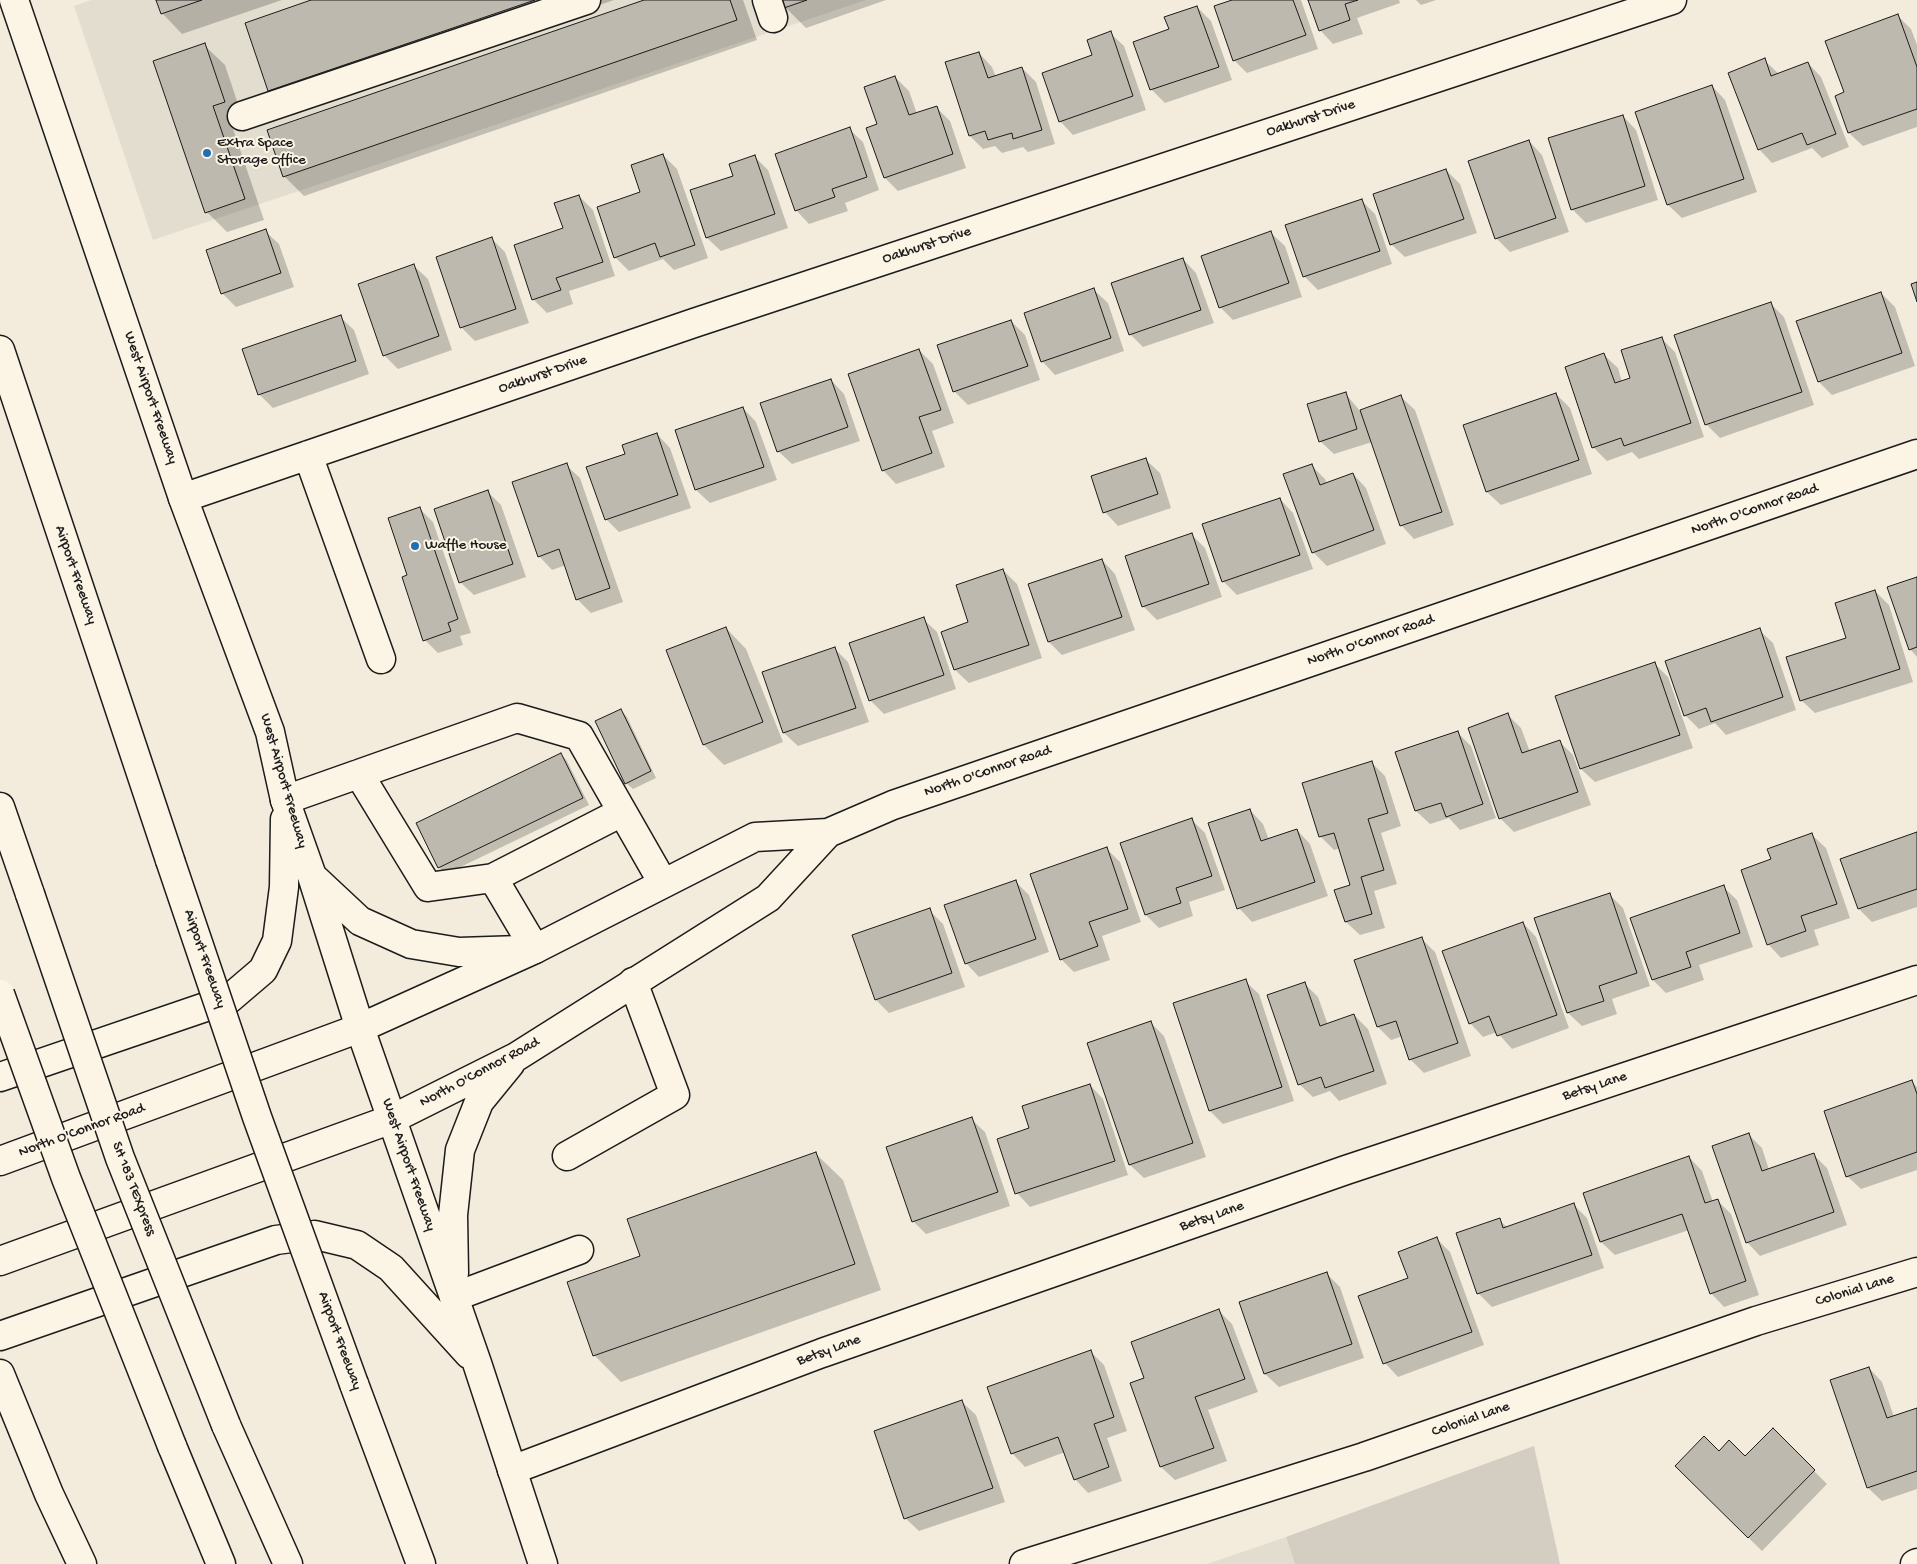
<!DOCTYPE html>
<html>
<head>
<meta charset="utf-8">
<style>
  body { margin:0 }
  canvas { display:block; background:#f3ecdd }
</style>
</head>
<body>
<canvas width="1917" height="1564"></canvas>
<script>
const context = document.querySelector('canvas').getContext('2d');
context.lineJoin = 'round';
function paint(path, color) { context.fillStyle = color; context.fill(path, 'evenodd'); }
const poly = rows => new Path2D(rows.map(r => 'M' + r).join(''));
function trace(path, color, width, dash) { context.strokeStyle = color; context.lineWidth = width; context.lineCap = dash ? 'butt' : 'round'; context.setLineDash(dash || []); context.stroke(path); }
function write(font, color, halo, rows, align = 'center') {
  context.font = font + ' "Gochi Hand",sans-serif'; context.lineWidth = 4; context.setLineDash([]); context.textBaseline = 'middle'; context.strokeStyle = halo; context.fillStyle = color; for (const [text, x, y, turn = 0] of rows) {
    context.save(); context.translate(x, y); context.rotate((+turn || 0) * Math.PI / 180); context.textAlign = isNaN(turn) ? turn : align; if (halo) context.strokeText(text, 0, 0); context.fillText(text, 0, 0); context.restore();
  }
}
const built = poly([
  [91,0,866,0,153,240,74,6],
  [1286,1537,1295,1564,1207,1564]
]);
const green = poly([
  [1534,1446,1560,1564,1295,1564,1286,1537]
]);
const shadow = poly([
  [157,0,282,0,182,34,162,13],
  [315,0,614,0,290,111,269,90],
  [648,0,743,0,757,40,304,196,284,176],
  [783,0,886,0,806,28,785,7],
  [1236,0,1301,0,1318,49,1247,73,1234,60],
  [1309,0,1399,0,1400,3,1357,18,1363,34,1333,44,1320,30],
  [1416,0,1436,0,1421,5],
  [1197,7,1211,21,1232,80,1165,103,1152,90,1135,43,1170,30],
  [1898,16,1911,29,1917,45,1917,127,1863,146,1849,133,1836,97,1846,93],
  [1110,33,1124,46,1146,110,1073,135,1060,121,1094,56],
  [204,45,225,65,244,122,232,126,264,220,227,232,207,212],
  [979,53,992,67,996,77,1022,68,1036,82,1055,144,1028,152,1023,147,1002,153,995,146,983,149,970,136,946,63],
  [1764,60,1779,74,1808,63,1821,77,1849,147,1822,158,1812,148,1772,163,1759,149],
  [895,77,909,91,917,114,936,107,950,121,966,168,898,191,885,178,878,125],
  [1712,86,1725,100,1757,192,1682,218,1668,205,1636,112],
  [1623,116,1636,130,1658,200,1586,223,1572,209],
  [849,129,863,142,879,190,845,203,848,211,809,224,796,210],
  [1529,141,1542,155,1569,232,1510,252,1496,238],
  [663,155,677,169,708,258,674,270,663,259,629,271,615,257,642,193],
  [755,157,768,170,788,228,721,251,707,238,691,191,734,176],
  [1446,170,1460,184,1477,233,1405,257,1391,244],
  [579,196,593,210,615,276,569,291,573,304,547,313,533,299],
  [1362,201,1375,214,1392,264,1318,290,1304,276],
  [265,231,279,244,294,287,236,307,222,293],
  [1271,233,1285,246,1302,297,1233,320,1220,307],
  [492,239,505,252,529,323,475,341,461,327],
  [1183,259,1196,273,1214,323,1143,347,1130,334],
  [414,266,428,279,452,350,398,369,384,355],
  [1094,290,1108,303,1124,351,1055,375,1042,361],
  [1881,293,1895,307,1915,366,1832,395,1819,382],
  [1770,303,1784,317,1814,405,1720,438,1706,424],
  [340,317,354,330,369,374,273,408,259,394],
  [1011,321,1025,335,1040,380,968,405,954,391],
  [1661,338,1675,352,1704,437,1639,459,1632,452,1607,461,1593,447,1604,355,1618,368,1622,382,1632,379],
  [919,350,933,364,954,423,932,431,945,467,896,484,883,470],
  [831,380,844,394,860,441,792,464,778,451],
  [1345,393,1360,411,1401,397,1415,410,1454,525,1414,539,1401,525,1372,442,1334,454,1320,441],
  [1556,394,1570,408,1592,474,1501,505,1487,492,1464,426],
  [743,408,756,422,777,480,710,503,696,490,676,431],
  [657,434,670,448,691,508,619,532,606,519],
  [1146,460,1160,473,1171,508,1118,526,1105,512],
  [566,465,580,478,623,602,591,613,577,599,566,565,552,570,539,556],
  [1311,465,1325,479,1327,484,1353,474,1366,488,1386,544,1327,566,1313,552],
  [488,492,501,505,526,577,474,595,460,582],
  [1280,499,1293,513,1313,569,1237,595,1223,581],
  [419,508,433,522,471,633,460,636,463,645,438,653,425,640,409,576],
  [1192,535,1205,548,1222,597,1157,620,1143,606],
  [1102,560,1115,574,1135,630,1062,655,1049,642],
  [1003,570,1017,584,1042,658,969,683,955,670,942,633,970,623],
  [1917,578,1917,657,1910,649],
  [1875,591,1889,605,1913,682,1815,713,1801,700,1848,639],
  [923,619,937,632,956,689,884,714,870,700],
  [726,628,746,649,783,742,724,765,704,745,668,651],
  [1759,630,1773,643,1796,710,1726,735,1715,723,1699,729,1685,715],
  [834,648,848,662,869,722,798,746,784,733,764,673],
  [1654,663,1668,677,1693,748,1595,782,1581,769,1557,697],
  [621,710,627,717,656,778,633,789,626,783],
  [1508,715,1521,728,1530,752,1560,742,1573,755,1591,805,1514,832,1500,818],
  [1457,732,1471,746,1496,818,1460,830,1449,818,1430,824,1416,811,1397,753],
  [561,754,567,761,589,805,446,874,439,867,418,823],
  [1371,762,1385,776,1401,826,1381,833,1397,884,1374,891,1385,928,1360,935,1346,922,1336,891,1352,886,1340,848,1334,850,1320,836],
  [1250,810,1263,824,1269,840,1297,830,1310,844,1328,896,1252,922,1239,908],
  [1192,820,1205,833,1225,890,1189,902,1193,916,1159,928,1146,915],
  [1917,834,1917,907,1872,922,1859,909],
  [1812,835,1826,848,1850,918,1814,930,1819,945,1781,958,1768,944,1773,860],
  [1107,849,1120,862,1141,922,1102,936,1110,960,1074,972,1061,959],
  [1016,882,1029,895,1049,952,979,977,966,963],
  [1723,887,1737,900,1753,947,1699,965,1704,980,1666,993,1653,980],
  [1609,894,1623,908,1650,986,1612,999,1617,1014,1582,1026,1568,1013,1536,919],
  [929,910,943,924,965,987,889,1013,876,1000],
  [1523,923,1536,937,1569,1028,1512,1049,1497,1032,1483,1037,1470,1023],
  [1421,938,1435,952,1471,1056,1424,1073,1410,1059,1403,1036,1391,1040,1378,1027],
  [1245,981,1259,994,1294,1101,1223,1124,1210,1111],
  [1305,984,1318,997,1328,1025,1354,1015,1368,1029,1387,1084,1339,1101,1330,1091,1313,1097,1299,1084],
  [1150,1022,1164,1036,1206,1157,1144,1178,1130,1165],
  [1912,1082,1917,1087,1917,1170,1861,1189,1847,1176],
  [1090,1085,1103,1099,1128,1175,1030,1207,1017,1193,1031,1129],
  [971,1119,985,1132,1010,1206,926,1234,913,1221],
  [1748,1134,1762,1148,1769,1170,1814,1155,1827,1168,1847,1225,1760,1256,1747,1242],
  [816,1154,843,1180,881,1290,621,1382,594,1355],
  [1689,1157,1702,1171,1713,1202,1718,1201,1731,1214,1759,1295,1724,1307,1711,1293,1689,1230,1615,1255,1601,1242],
  [1574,1205,1587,1218,1604,1268,1492,1307,1478,1293,1499,1220,1507,1227],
  [1437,1239,1450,1252,1484,1345,1398,1377,1385,1363,1409,1279],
  [1327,1274,1340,1287,1364,1358,1279,1387,1265,1374,1241,1303],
  [1219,1311,1232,1324,1258,1392,1208,1410,1227,1461,1175,1480,1161,1467,1132,1384,1145,1379],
  [1090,1351,1104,1365,1127,1431,1107,1438,1122,1481,1088,1493,1075,1479,1065,1452,1025,1467,1012,1453],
  [1869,1368,1882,1382,1894,1417,1917,1409,1917,1489,1882,1501,1868,1488],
  [962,1402,976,1415,1005,1502,919,1531,905,1518],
  [1773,1430,1827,1484,1762,1551,1676,1466,1719,1452,1745,1458]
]);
const building = poly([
  [156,0,202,0,161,14,156,0],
  [311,0,535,0,268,91,245,23,311,0],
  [644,0,730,0,737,20,283,177,267,130,644,0],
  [781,0,807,0,784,8,781,0],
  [1232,0,1293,0,1306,35,1233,61,1214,6,1232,0],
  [1308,0,1358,0,1345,4,1350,20,1319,31,1308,0],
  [1197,6,1219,67,1150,90,1133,42,1169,29,1164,17,1197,6],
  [1898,14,1917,67,1917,109,1848,133,1835,96,1844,92,1825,41,1898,14],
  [1111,31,1133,96,1059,122,1042,73,1092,55,1087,40,1111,31],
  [205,43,225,102,213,106,245,199,205,213,153,61,205,43],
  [979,52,988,78,1022,67,1042,130,1013,139,1012,133,988,140,985,131,969,136,945,62,979,52],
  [1765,58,1771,76,1808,62,1836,134,1807,145,1802,133,1758,150,1728,73,1765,58],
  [895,76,909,115,937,106,953,154,884,178,866,128,877,124,864,87,895,76],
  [1712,85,1744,179,1667,205,1635,112,1712,85],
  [1623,115,1645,186,1571,210,1548,138,1623,115],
  [850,127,867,177,832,189,835,197,795,211,775,154,850,127],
  [1529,140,1556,218,1495,239,1468,161,1529,140],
  [663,154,695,245,660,257,655,243,614,258,597,207,640,192,631,165,663,154],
  [755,155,775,214,706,238,690,190,733,176,729,164,755,155],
  [1446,169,1464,219,1390,245,1373,194,1446,169],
  [579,195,603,262,556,278,561,290,532,300,514,245,563,228,554,203,579,195],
  [1362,199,1380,251,1303,277,1285,225,1362,199],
  [266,229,281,273,221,294,206,250,266,229],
  [1271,231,1289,283,1219,308,1201,256,1271,231],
  [492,237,516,309,460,328,436,257,492,237],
  [1183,258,1201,310,1129,335,1111,283,1183,258],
  [414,264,439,336,383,356,358,284,414,264],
  [1917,282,1917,302,1911,284,1917,282],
  [1094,288,1111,338,1041,362,1024,313,1094,288],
  [1881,292,1902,353,1818,382,1796,321,1881,292],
  [1771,302,1802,392,1705,425,1674,335,1771,302],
  [341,315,356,361,258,395,242,349,341,315],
  [1011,320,1028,366,953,392,937,345,1011,320],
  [1662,337,1691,423,1624,446,1621,438,1592,448,1565,367,1604,353,1615,383,1630,378,1621,350,1662,337],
  [919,349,941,410,919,417,932,453,882,471,848,374,919,349],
  [831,379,848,427,777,452,760,403,831,379],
  [1346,392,1357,429,1319,442,1307,404,1346,392],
  [1556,393,1579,460,1486,492,1463,425,1556,393],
  [1401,395,1442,512,1400,526,1360,410,1401,395],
  [743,407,764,467,695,490,675,430,743,407],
  [657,433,678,495,605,520,586,467,625,454,622,445,657,433],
  [1146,458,1158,494,1103,513,1091,476,1146,458],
  [567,463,610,588,576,600,559,549,538,557,512,482,567,463],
  [1312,464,1320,485,1353,473,1374,530,1312,553,1283,474,1312,464],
  [488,490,513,564,459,583,434,509,488,490],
  [1280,498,1300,555,1222,582,1202,524,1280,498],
  [420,507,458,619,448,623,451,631,423,641,402,577,407,575,388,518,420,507],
  [1192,533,1209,584,1142,607,1125,556,1192,533],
  [1102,559,1122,617,1048,642,1028,584,1102,559],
  [1003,569,1029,645,954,670,941,632,968,622,956,585,1003,569],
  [1917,577,1917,647,1909,650,1887,587,1917,577],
  [1875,590,1900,669,1800,701,1786,657,1846,638,1835,603,1875,590],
  [924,617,944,675,869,701,849,643,924,617],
  [726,627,763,722,703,745,666,650,726,627],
  [1760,628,1783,697,1711,722,1706,708,1684,716,1665,661,1760,628],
  [835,647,856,708,783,733,762,672,835,647],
  [1655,662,1680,735,1580,769,1555,696,1655,662],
  [621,709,651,771,625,784,595,721,621,709],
  [1508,713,1522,753,1560,740,1578,792,1499,819,1468,728,1508,713],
  [1458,731,1483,804,1446,817,1441,803,1415,811,1395,752,1458,731],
  [561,753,583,798,438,868,416,823,561,753],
  [1372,761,1388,813,1368,819,1384,870,1361,877,1372,914,1345,922,1334,890,1350,885,1334,833,1319,837,1302,783,1372,761],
  [1250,809,1261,841,1297,829,1315,882,1237,909,1208,823,1250,809],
  [1192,818,1212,876,1176,888,1181,903,1145,915,1120,843,1192,818],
  [1917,832,1917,889,1858,909,1840,859,1917,832],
  [1812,833,1837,904,1801,916,1806,931,1767,945,1741,870,1771,859,1767,849,1812,833],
  [1107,847,1128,909,1089,922,1098,946,1060,960,1030,874,1107,847],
  [1016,880,1036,939,965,964,944,905,1016,880],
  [1724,885,1740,933,1686,952,1691,967,1652,980,1630,918,1724,885],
  [1610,893,1637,973,1599,986,1604,1001,1567,1013,1534,918,1610,893],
  [930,908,952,973,875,1000,852,935,930,908],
  [1523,922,1557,1015,1497,1036,1489,1016,1469,1024,1442,951,1523,922],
  [1422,937,1458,1043,1409,1060,1396,1021,1377,1027,1354,960,1422,937],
  [1246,979,1282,1087,1209,1111,1173,1003,1246,979],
  [1305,982,1320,1026,1354,1014,1374,1071,1325,1088,1321,1077,1298,1085,1267,995,1305,982],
  [1151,1021,1193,1143,1129,1165,1087,1043,1151,1021],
  [1912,1080,1917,1094,1917,1152,1846,1177,1824,1111,1912,1080],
  [1090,1084,1115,1161,1015,1194,997,1139,1029,1128,1022,1106,1090,1084],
  [972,1117,998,1192,912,1222,886,1147,972,1117],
  [1749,1133,1762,1171,1814,1153,1834,1212,1746,1243,1712,1146,1749,1133],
  [816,1152,855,1264,593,1356,567,1282,640,1256,627,1219,816,1152],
  [1689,1156,1705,1203,1718,1199,1746,1281,1710,1294,1682,1214,1600,1242,1583,1193,1689,1156],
  [1574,1203,1592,1255,1477,1294,1456,1233,1500,1218,1503,1228,1574,1203],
  [1437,1237,1472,1332,1383,1364,1358,1296,1408,1278,1398,1252,1437,1237],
  [1327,1272,1352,1344,1264,1374,1239,1302,1327,1272],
  [1219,1309,1245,1379,1195,1397,1214,1448,1160,1467,1130,1383,1144,1378,1131,1342,1219,1309],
  [1091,1350,1114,1417,1094,1424,1109,1467,1074,1480,1058,1437,1011,1454,987,1387,1091,1350],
  [1869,1367,1887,1418,1917,1408,1917,1471,1867,1488,1830,1380,1869,1367],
  [962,1400,993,1488,904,1519,874,1431,962,1400],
  [1773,1428,1815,1470,1748,1538,1675,1466,1704,1436,1719,1451,1729,1440,1745,1456,1773,1428]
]);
const minor = poly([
  [767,0,773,18],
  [242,116,586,0],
  [308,455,381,659],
  [183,498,694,323,1672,0],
  [359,774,428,887,493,878,622,812],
  [285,800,517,718,579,736,663,883],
  [493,878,535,949],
  [567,1156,675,1095,633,982],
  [454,1297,579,1250],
  [512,1470,822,1353,1346,1170,1917,980],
  [1024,1564,1364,1457,1756,1321,1917,1272],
  [1915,1564,1917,1563]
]);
const major = poly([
  [14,0,183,498,270,732,285,800,312,876,360,1028,477,1363,543,1564],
  [314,878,360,921,411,944,459,952,521,950],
  [0,1077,229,999,263,970,277,941,284,887,285,819],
  [0,1161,360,1028,535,949,755,837,828,833,893,805,989,772,1917,454],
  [0,1261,392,1119,516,1057,768,898,828,833],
  [454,1273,453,1215,460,1150,479,1102,510,1064],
  [0,1336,276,1240,315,1235,357,1245,391,1268,469,1354]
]);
const highway = poly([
  [0,350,170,860],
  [0,807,30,894],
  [0,1374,49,1494,82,1564],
  [354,1384,421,1564],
  [226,1425,288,1564],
  [172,1446,221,1564]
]);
const highwayBridge = poly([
  [170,860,257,1117,354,1384],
  [30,894,120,1158,226,1425],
  [0,994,66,1178,172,1446]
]);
const markers = [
  [207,153,5,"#1f6fb2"],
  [415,546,5,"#1f6fb2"]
];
const streetNames = [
  ["Oakhurst Drive",1311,119,-18],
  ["Oakhurst Drive",927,246,-18],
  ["Oakhurst Drive",543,375,-19],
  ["West Airport Freeway",150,398,71],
  ["North O'Connor Road",1755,510,-19],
  ["Airport Freeway",75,575,71],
  ["North O'Connor Road",1371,641,-19],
  ["North O'Connor Road",988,772,-19],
  ["West Airport Freeway",283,781,74],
  ["Airport Freeway",204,959,71],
  ["North O'Connor Road",480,1073,-28],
  ["Betsy Lane",1595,1087,-18],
  ["North O'Connor Road",82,1131,-20],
  ["West Airport Freeway",408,1165,71],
  ["SH 183 TEXpress",133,1189,69],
  ["Betsy Lane",1212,1217,-19],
  ["Colonial Lane",1855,1291,-17],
  ["Airport Freeway",339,1341,70],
  ["Betsy Lane",829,1351,-20],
  ["Colonial Lane",1471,1420,-19]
];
const poiNames = [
  ["Extra Space",217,144],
  ["Storage Office",217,161],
  ["Waffle House",425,546]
];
paint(built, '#e3ddcf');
paint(green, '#d3cec1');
paint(shadow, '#0003');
paint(building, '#beb9ae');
trace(building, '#1c1c1c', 1);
trace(minor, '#1c1c1c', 31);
trace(major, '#1c1c1c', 31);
trace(highway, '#1c1c1c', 31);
trace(minor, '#fcf5e5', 28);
trace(major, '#fcf5e5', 28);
trace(highway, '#fcf5e5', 28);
trace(highwayBridge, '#1c1c1c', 31, []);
trace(highwayBridge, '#fcf5e5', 28);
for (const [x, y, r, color] of markers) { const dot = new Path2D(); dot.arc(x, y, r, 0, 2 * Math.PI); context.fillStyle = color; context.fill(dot); trace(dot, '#fcf5e5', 2); }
write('15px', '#1c1c1c', '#fcf5e5', streetNames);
write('15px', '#1c1c1c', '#fcf5e5', poiNames, 'left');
</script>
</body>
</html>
